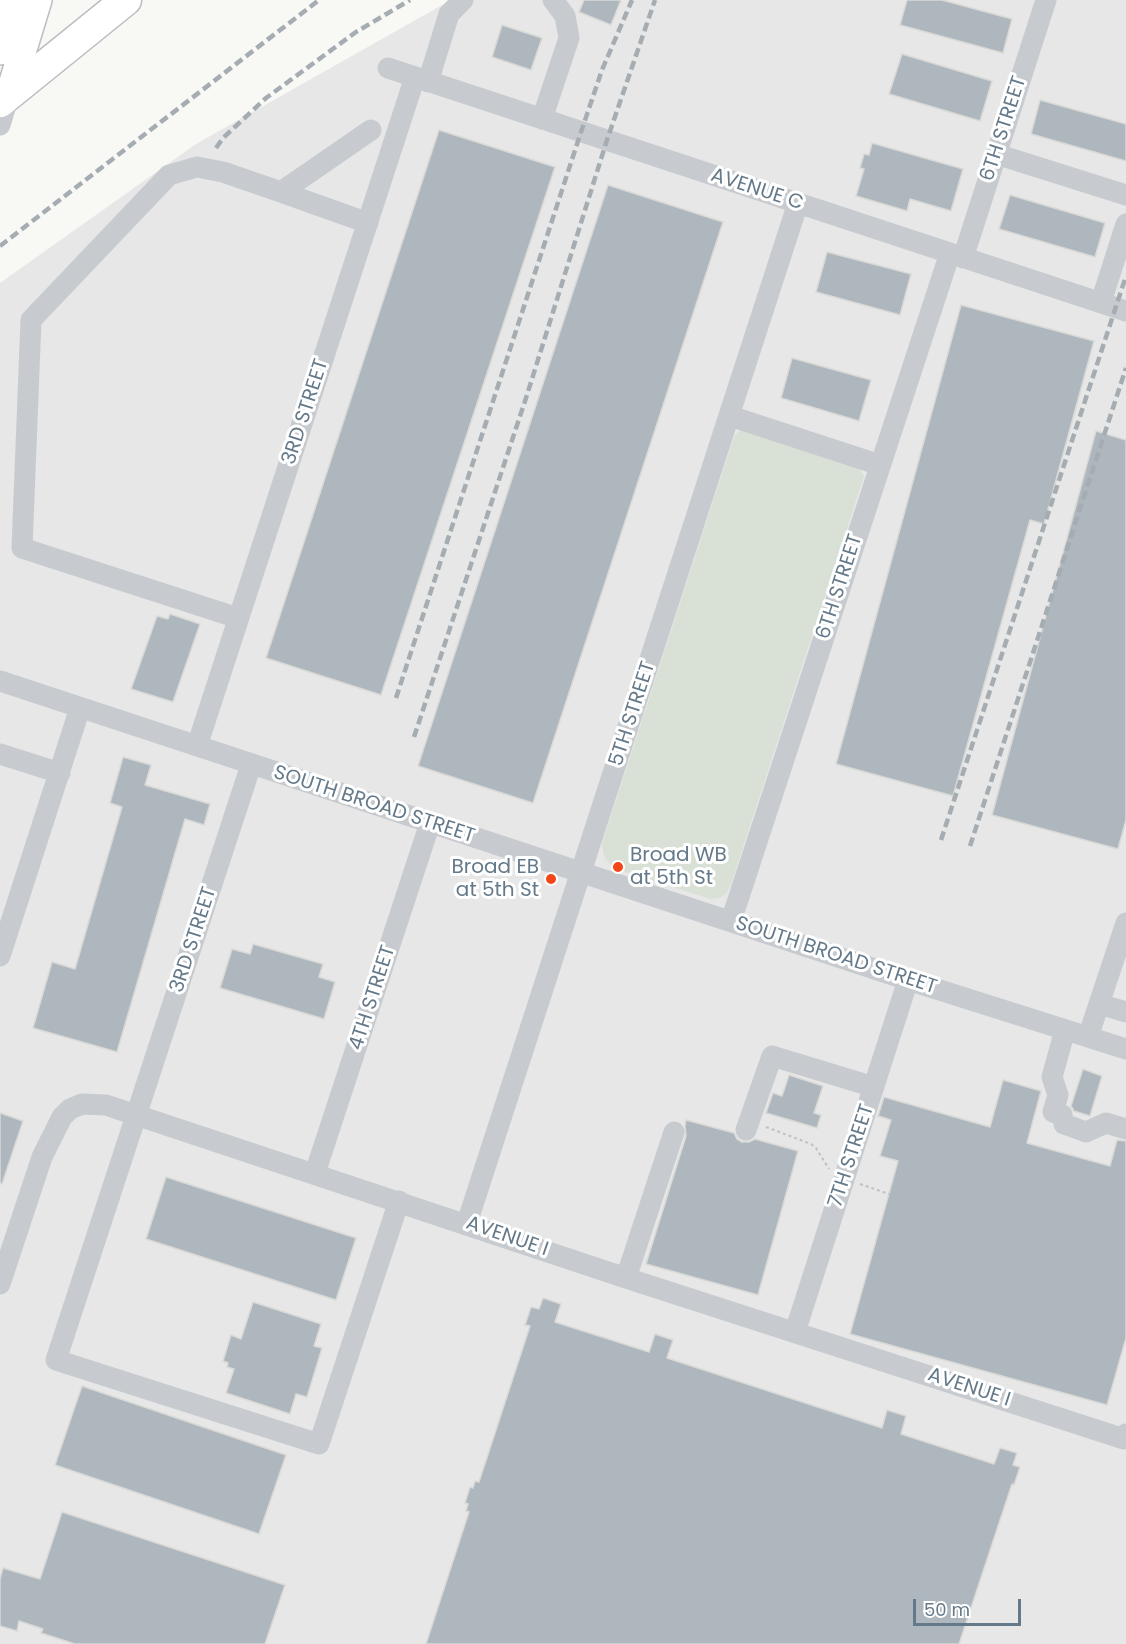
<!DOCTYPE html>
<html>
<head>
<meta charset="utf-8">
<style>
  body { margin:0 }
  #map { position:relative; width:1126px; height:1644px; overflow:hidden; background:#f8f8f5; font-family:Poppins,sans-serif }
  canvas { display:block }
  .scale { position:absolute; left:913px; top:1599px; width:108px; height:27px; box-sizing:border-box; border:3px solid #647989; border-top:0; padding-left:8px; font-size:18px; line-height:21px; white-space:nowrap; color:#647989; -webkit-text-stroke:4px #fff; paint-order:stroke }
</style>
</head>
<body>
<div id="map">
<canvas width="1126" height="1644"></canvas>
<div class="scale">50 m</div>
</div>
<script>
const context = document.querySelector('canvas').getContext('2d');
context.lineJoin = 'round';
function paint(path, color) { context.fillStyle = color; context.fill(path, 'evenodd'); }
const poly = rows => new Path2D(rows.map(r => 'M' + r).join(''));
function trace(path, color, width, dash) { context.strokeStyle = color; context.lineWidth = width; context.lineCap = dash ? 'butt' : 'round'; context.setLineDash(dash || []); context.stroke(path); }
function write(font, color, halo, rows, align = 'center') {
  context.font = font + ' Poppins,sans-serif'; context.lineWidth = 6; context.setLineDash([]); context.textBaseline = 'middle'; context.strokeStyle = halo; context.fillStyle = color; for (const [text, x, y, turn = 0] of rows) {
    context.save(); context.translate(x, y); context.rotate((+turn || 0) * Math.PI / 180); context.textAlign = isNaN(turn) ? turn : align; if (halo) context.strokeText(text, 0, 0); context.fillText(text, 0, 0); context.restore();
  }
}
const built = poly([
  [451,0,1126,0,1126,1644,0,1644,0,283,196,144]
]);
const green = poly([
  [744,429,858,466,864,476,731,884,726,894,719,898,711,899,613,868,604,856,602,844,734,437,738,432]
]);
const building = poly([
  [584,0,621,0,611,25,579,12,584,0],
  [907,0,942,0,1012,19,1003,53,900,25,907,0],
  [502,25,542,38,531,70,492,57,502,25],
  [902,54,992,81,980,121,889,94,902,54],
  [1040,100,1126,124,1126,161,1031,134,1040,100],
  [439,130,555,167,381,695,266,658,439,130],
  [872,143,963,169,951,211,910,199,907,211,856,196,864,169,860,168,864,154,869,155,872,143],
  [608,185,723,222,533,803,418,766,608,185],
  [1010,195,1105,223,1095,257,999,229,1010,195],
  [827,252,911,274,900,315,816,292,827,252],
  [961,305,1094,341,1044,524,1030,520,953,796,836,764,961,305],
  [792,358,871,380,859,421,781,398,792,358],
  [1096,431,1126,440,1126,820,1118,849,992,815,1096,431],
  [170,614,200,624,173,702,131,689,157,616,168,619,170,614],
  [123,757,151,765,145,785,210,804,204,825,185,819,117,1052,33,1028,52,962,75,969,122,807,110,803,123,757],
  [253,944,323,964,319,977,335,982,324,1019,220,988,232,949,250,954,253,944],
  [1083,1069,1102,1076,1090,1116,1074,1111,1071,1106,1083,1069],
  [789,1075,823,1086,814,1113,821,1115,817,1128,766,1113,773,1093,782,1096,789,1075],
  [1003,1080,1041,1091,1027,1143,1110,1166,1117,1140,1126,1141,1126,1338,1107,1405,850,1334,898,1161,880,1156,891,1120,878,1116,884,1097,990,1127,1003,1080],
  [0,1113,23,1121,2,1184,0,1183,0,1113],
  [686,1120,734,1133,737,1139,742,1142,749,1142,755,1139,798,1151,758,1295,646,1264,686,1136,685,1126,686,1120],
  [166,1177,356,1238,336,1300,146,1239,166,1177],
  [543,1298,561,1304,555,1322,649,1352,655,1334,673,1340,667,1358,882,1428,887,1410,906,1416,901,1434,994,1464,1000,1448,1017,1453,1013,1465,1020,1467,1014,1485,1012,1484,959,1644,426,1644,469,1512,466,1511,468,1504,465,1503,470,1487,473,1488,475,1481,479,1482,530,1326,525,1325,531,1307,539,1309,543,1298],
  [253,1302,321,1324,314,1346,322,1348,307,1397,296,1394,290,1414,226,1393,234,1369,227,1367,228,1363,223,1361,231,1335,241,1339,253,1302],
  [82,1386,286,1455,259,1534,55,1465,82,1386],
  [62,1512,285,1585,265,1644,75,1644,41,1633,43,1629,19,1621,17,1631,0,1626,0,1579,3,1568,40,1579,62,1512]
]);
const path = poly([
  [766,1127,811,1144,816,1148,829,1169],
  [860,1184,889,1194]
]);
const minor = poly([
  [388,68,1126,311],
  [428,82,449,14,463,0],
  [542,119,569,38,565,16,553,0],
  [0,125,9,95],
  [996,154,1126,195],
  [281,192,368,223],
  [963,258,1046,0],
  [1101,302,1126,224],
  [730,416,880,465],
  [238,618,22,548,31,320,169,175,197,167,223,172,281,192,371,130],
  [0,681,908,980,1126,1049],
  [197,746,415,77],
  [0,754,60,773],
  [251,765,56,1360,319,1444,399,1201],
  [731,921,950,253],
  [0,956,80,708],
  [1099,1004,1126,1012],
  [1065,1030,1052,1077,1058,1095,1053,1112,1062,1115,1064,1124,1086,1132,1106,1123,1126,1129],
  [1088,1037,1126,923],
  [746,1130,772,1056,874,1087],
  [315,1173,430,823],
  [467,1223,798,203],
  [626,1278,674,1132],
  [0,1284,42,1157,62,1117,70,1109,82,1104,106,1105,626,1278,1124,1439,1126,1434],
  [795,1332,908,980]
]);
const major = poly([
  [0,51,14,0],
  [9,95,38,0]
]);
const highway = poly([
  [0,102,126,0]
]);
const rail = poly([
  [216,148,223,138,266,98,356,32,410,0],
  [0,246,319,0],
  [396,698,581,132,602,70,632,0],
  [414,737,526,398,607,140,655,0],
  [941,840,1126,276],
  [970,846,1126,368]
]);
const markers = [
  [618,867,6,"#f34619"],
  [551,879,6,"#f34619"]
];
const streetNames = [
  ["6TH STREET",1004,129,-72],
  ["AVENUE C",757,190,18],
  ["3RD STREET",306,412,-72],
  ["6TH STREET",840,587,-72],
  ["5TH STREET",633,714,-72],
  ["SOUTH BROAD STREET",374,805,18],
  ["3RD STREET",194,940,-72],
  ["SOUTH BROAD STREET",836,956,18],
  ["4TH STREET",373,998,-72],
  ["7TH STREET",852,1156,-72],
  ["AVENUE I",507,1237,19],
  ["AVENUE I",969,1388,18]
];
const poiNames = [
  ["Broad WB",630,856],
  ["at 5th St",630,879],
  ["Broad EB",539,868,"right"],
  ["at 5th St",539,891,"right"]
];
paint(built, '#e6e7e6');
paint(green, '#d9e0d5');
paint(building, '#aeb7bd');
trace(building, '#d9d9d7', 1.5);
trace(major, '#babec2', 30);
trace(highway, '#b9bdc0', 33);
trace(path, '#bec1c3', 2, [3, 3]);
trace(minor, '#c7cbcf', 21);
trace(major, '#fff', 27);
trace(highway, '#fff', 30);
trace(rail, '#a5acb2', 4.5, [9, 4.5]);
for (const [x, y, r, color] of markers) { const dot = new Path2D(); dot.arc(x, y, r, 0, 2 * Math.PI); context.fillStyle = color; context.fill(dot); trace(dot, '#fff', 2); }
write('20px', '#647989', '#fff', streetNames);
write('20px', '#647989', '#fff', poiNames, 'left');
</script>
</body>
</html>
